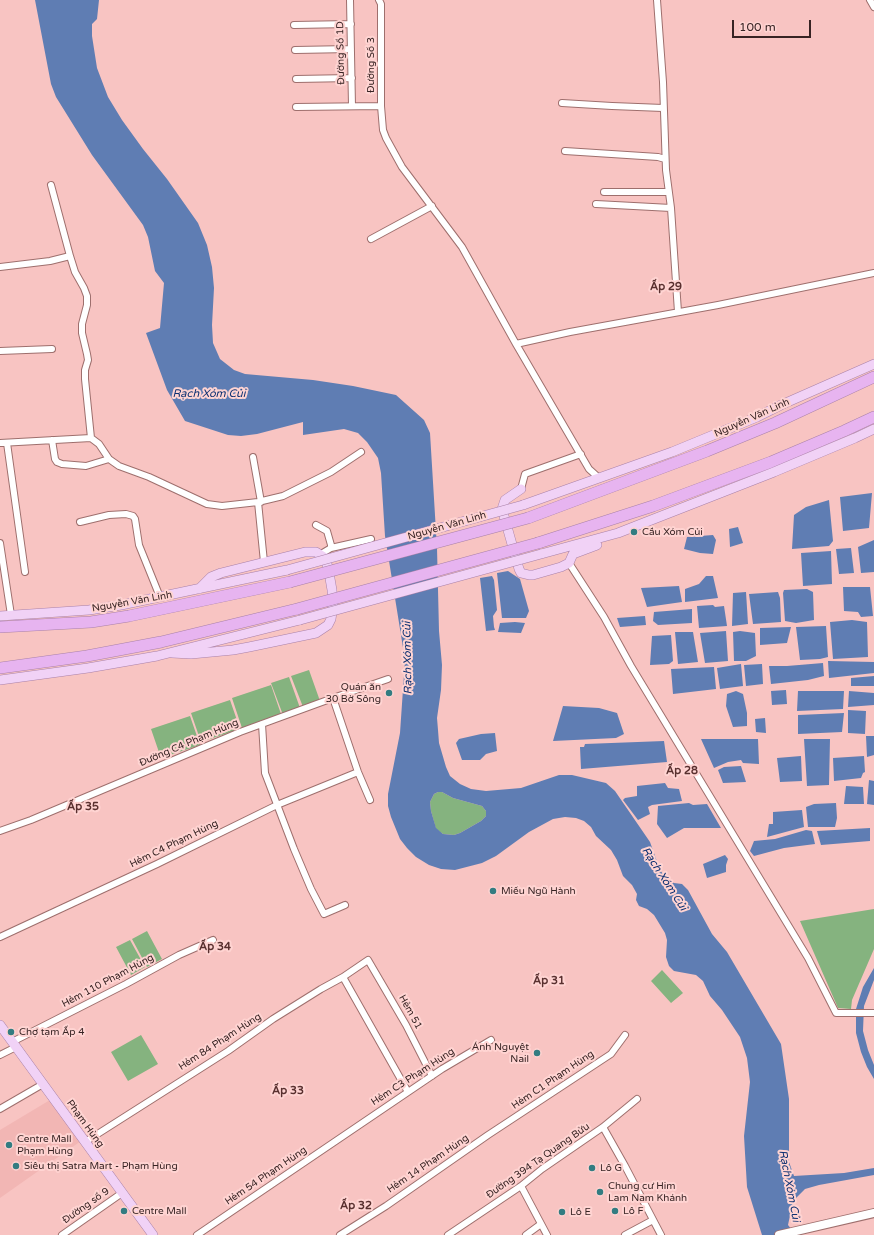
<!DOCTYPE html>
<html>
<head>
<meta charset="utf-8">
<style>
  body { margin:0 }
  #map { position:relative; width:874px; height:1235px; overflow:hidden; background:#f8c4c2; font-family:"Varela Round",sans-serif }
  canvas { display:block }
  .scale { position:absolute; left:732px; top:20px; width:79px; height:18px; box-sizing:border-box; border:2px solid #372323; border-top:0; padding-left:5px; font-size:12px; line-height:14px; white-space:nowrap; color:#372323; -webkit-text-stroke:3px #ffd4d2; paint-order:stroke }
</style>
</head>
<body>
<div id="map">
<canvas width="874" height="1235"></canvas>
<div class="scale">100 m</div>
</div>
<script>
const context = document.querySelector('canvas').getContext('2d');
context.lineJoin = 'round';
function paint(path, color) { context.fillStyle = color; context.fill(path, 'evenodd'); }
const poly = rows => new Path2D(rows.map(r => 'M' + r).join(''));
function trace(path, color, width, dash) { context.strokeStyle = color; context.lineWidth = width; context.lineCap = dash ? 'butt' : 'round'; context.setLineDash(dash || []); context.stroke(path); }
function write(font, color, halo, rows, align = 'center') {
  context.font = font + ' "Varela Round",sans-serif'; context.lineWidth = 4; context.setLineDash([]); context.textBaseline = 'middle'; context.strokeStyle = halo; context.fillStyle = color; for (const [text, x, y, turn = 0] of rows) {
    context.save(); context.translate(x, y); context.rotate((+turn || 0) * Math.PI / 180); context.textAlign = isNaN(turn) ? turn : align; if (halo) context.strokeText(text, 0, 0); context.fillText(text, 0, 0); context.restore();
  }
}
const built = poly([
  [50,1100,81,1141,0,1198,0,1130]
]);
const green = poly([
  [309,670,320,701,303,707,291,676],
  [289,677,300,708,283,715,271,683],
  [271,685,281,714,242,728,232,698],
  [230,700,240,729,201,742,191,713],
  [190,716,200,745,161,758,151,729],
  [438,792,442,792,453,798,482,806,486,811,486,816,481,821,460,833,454,835,443,834,436,829,431,811,430,802,434,794],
  [874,909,874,949,852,1000,851,1009,838,1008,800,921],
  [147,931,162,959,147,967,132,939],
  [130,940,145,967,131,975,116,947],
  [662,970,683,993,671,1003,651,981],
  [141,1035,158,1064,128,1081,111,1052]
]);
const water = poly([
  [35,0,99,0,97,19,92,24,92,36,97,68,108,97,122,120,143,149,167,179,198,223,207,245,212,267,214,288,212,325,213,343,220,359,234,370,245,374,313,380,353,386,396,395,424,420,430,433,437,548,439,631,442,665,441,690,437,718,438,730,439,743,446,767,450,776,460,784,471,789,486,791,521,788,559,775,572,775,606,783,615,791,650,842,660,870,666,878,674,883,682,884,688,890,712,934,727,952,781,1044,789,1099,789,1162,794,1176,844,1173,874,1168,874,1175,819,1185,805,1189,793,1201,788,1225,796,1235,762,1235,747,1187,744,1136,750,1082,747,1058,740,1037,722,1010,710,996,703,981,696,975,674,971,669,966,666,957,667,940,665,933,654,915,647,909,639,906,636,900,637,894,632,885,623,876,617,860,611,850,596,836,591,827,584,821,576,818,565,817,553,819,529,832,496,856,482,863,455,870,441,869,429,865,416,857,407,848,400,839,391,817,388,806,388,794,400,733,405,660,385,536,381,473,378,458,367,442,358,433,344,429,303,435,303,422,257,434,241,436,228,435,185,421,167,390,146,333,160,328,164,283,155,271,148,237,143,225,92,155,56,97,51,84],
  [438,792,442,792,453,798,482,806,486,811,486,816,481,821,460,833,454,835,443,834,436,828,431,811,430,802,434,794],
  [872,493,869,528,843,531,840,497],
  [829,500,833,541,829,546,792,549,794,515,806,507],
  [738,527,743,543,730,547,729,529],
  [713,535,716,540,713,554,700,553,684,549,687,537],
  [874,540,874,572,861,573,858,547],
  [851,548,854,573,839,574,836,549],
  [831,551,832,584,803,586,801,553],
  [508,571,520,579,529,611,526,618,502,618,497,573],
  [492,576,494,580,497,610,493,616,494,627,495,630,486,631,480,578],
  [706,576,713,576,718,598,685,602,685,589,699,584],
  [679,586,682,602,647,607,641,588],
  [870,587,873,616,861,617,858,612,844,611,843,587],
  [807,589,813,592,814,620,796,623,785,621,783,593,784,590],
  [746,592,748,624,732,626,733,593],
  [778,592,780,598,781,622,753,624,749,594],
  [713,605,715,607,724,606,727,626,699,628,697,606],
  [692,609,692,623,658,625,653,621,654,612],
  [645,616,646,625,620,627,617,618],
  [852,620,867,622,868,657,833,659,830,622],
  [515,622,525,623,521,633,498,632,500,623],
  [826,626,828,657,820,659,800,660,796,627],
  [791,627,787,643,760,645,760,628],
  [726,631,728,661,705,663,700,633],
  [740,631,755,633,756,656,746,661,734,661,733,632],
  [675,632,693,632,698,662,678,664],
  [671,635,673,661,669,664,650,665,652,636],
  [828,661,874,662,874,673,829,678],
  [823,663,824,676,808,680,771,684,769,666,787,666],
  [741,664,743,686,720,689,717,668],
  [762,664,763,684,746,686,744,665],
  [714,667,716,689,673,694,671,669],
  [874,676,874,686,851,686,851,678],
  [786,690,787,704,772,705,771,691],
  [736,691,743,694,747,713,747,726,733,727,726,706,727,694],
  [798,691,844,691,843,709,797,711],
  [849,691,874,693,874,705,848,707],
  [563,706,599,708,617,713,624,734,616,738,553,741],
  [848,710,866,711,865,734,848,733],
  [844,713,842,732,798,734,798,715],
  [765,718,766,733,756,732,755,719],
  [495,733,497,751,486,754,480,760,462,760,456,743,459,739,481,734],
  [866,736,874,736,874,755,867,757],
  [701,739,758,739,759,764,743,763,741,760,728,762,714,768],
  [804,739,830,739,829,785,807,786],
  [664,741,667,762,581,769,580,747,584,747,585,744],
  [801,756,802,781,780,782,777,758],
  [864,756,865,772,863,773,861,778,834,781,833,758],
  [741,766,746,782,723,783,718,770,724,767],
  [869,780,874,781,874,805,867,804],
  [665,783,668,788,679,789,682,801,652,805,648,807,650,814,638,820,623,800,625,798,637,796,637,786],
  [846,786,863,787,864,804,844,804],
  [689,803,693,805,707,804,721,828,684,828,667,838,657,824,658,806],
  [836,803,837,818,835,827,808,827,806,807,814,804],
  [802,810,804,827,767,837,769,824,773,824,773,812],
  [870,828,870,841,821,845,817,831],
  [806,830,812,831,815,844,784,848,754,856,750,851,754,841,775,839],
  [725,855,728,859,726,865,726,872,707,878,703,864],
  [874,968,874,980,864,1006,863,1031,868,1050,874,1065,874,1079,867,1067,861,1052,856,1033,856,1009,863,987]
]);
const street = poly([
  [350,0,352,106],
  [379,0,381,4,381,106,383,130,386,138,402,167,462,247,516,344,589,469,599,478],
  [657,0,663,82,666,170,671,208,678,312],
  [870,0,874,7],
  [294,25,351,24],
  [295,50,351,49],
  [296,79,352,78],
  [562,103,612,106,663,108],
  [296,107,381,106],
  [565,151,658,157,665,159],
  [51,185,70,256],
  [604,192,668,192],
  [596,204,671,208],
  [371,239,432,206],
  [0,267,50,261,70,256,75,272,84,288,87,296,87,305,82,324,82,333,87,354,88,360,85,370,85,379,91,438],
  [516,344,570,332,718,305,874,273],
  [0,351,52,349],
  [52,440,55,459,57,462,62,464,86,466,109,459],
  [0,443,91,438,99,444,109,459,119,466,149,477,207,504,222,506,258,502,283,496,331,472,361,452],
  [7,443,25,572],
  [253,457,261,502],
  [521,489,525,474,581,454],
  [258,502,264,562],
  [80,522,109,515,126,514,133,516,135,519,139,545,160,597],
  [316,525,327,531,331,545,331,548,321,554],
  [0,543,11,615],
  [331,548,371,539],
  [569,563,604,617,631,666,808,958,836,1013,874,1013],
  [333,698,358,772,370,800],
  [262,724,265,773,294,849,311,889,324,914,345,905],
  [0,831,31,820,240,732,333,698,388,679],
  [0,937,157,864,277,805,358,772],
  [343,977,408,1092],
  [12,1042,126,984,179,955,213,940],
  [0,1055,16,1047],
  [0,1109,43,1084],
  [603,1127,625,1166,661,1235],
  [85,1142,228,1051,273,1019,321,989,343,977,368,960,406,1025,432,1076],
  [521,1186,547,1235],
  [62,1235,122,1193],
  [197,1235,442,1069,491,1040],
  [340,1235,386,1206,488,1135,611,1054,625,1035],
  [448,1235,521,1186,542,1169,603,1127,637,1099],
  [526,1235,541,1224],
  [625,1235,653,1220]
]);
const secondary = poly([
  [779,1235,874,1213]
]);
const primary = poly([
  [521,489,505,500,502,509,519,569,521,573,529,575,533,575,561,567,569,563,573,554,597,545],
  [523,505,672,452,757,417,781,405,874,364],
  [541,554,618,533,774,472,855,438,874,429],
  [0,616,89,610,121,605,287,570],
  [172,653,191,654,233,650,249,647,316,633,328,625,331,619,333,605,332,590,328,567,324,557,316,552,305,552,221,573,211,577,199,589],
  [0,680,88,668,157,656,300,620],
  [0,1025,153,1235]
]);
const highway = poly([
  [528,518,707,451,775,423,874,377],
  [538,543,653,506,771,462,844,431,874,417],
  [0,627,91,622,129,616,290,582],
  [0,668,87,656,161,642,297,609]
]);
const primaryBridge = poly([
  [287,570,523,505],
  [300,620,541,554]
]);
const highwayBridge = poly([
  [290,582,528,518],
  [297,609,538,543]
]);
const markers = [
  [634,532,4,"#337c81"],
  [389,693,4,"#337c81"],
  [493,891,4,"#337c81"],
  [11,1032,4,"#337c81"],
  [537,1053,4,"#337c81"],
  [9,1145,4,"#337c81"],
  [16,1166,4,"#337c81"],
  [592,1168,4,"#337c81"],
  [600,1192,4,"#337c81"],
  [124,1211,4,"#337c81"],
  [615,1211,4,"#337c81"],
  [562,1212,4,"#337c81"]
];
const streetNames = [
  ["Đường Số 1D",341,53,-91],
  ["Đường Số 3",371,65,-90],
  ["Nguyễn Văn Linh",752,418,-24],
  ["Nguyễn Văn Linh",447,526,-16],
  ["Nguyễn Văn Linh",132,602,-10],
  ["Đường C4 Phạm Hủng",189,743,-23],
  ["Hẻm C4 Phạm Hùng",174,844,-26],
  ["Hẻm 110 Phạm Hùng",108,981,-28],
  ["Hẻm 51",410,1012,61],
  ["Hẻm 84 Phạm Hùng",220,1042,-33],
  ["Hẻm C3 Phạm Hùng",413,1077,-33],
  ["Hẻm C1 Phạm Hùng",553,1080,-34],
  ["Phạm Hùng",85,1124,54],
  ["Đường 394 Tạ Quang Bửu",538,1161,-35],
  ["Hẻm 14 Phạm Hùng",428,1164,-34],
  ["Hẻm 54 Phạm Hùng",266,1176,-34],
  ["Đường số 9",86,1206,-35]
];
const poiNames = [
  ["Cầu Xóm Củi",642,532],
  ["Quán ăn",381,687,"right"],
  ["30 Bờ Sông",381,699,"right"],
  ["Miếu Ngũ Hành",501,891],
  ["Chợ tạm Ấp 4",19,1032],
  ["Ánh Nguyệt",529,1047,"right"],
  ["Nail",529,1059,"right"],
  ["Centre Mall",17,1139],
  ["Phạm Hùng",17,1151],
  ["Siêu thị Satra Mart - Phạm Hùng",24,1166],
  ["Lô G",600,1168],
  ["Chung cư Him",608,1186],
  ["Lam Nam Khánh",608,1198],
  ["Centre Mall",132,1211],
  ["Lô F",623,1211],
  ["Lô E",570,1212]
];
const neighbourhoodNames = [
  ["Ấp 29",666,287],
  ["Ấp 28",682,771],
  ["Ấp 35",83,807],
  ["Ấp 34",215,947],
  ["Ấp 31",549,981],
  ["Ấp 33",288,1091],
  ["Ấp 32",356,1206]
];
const waterNames = [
  ["Rạch Xóm Củi",209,394],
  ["Rạch Xóm Củi",408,658,-91],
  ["Rạch Xóm Củi",664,879,57],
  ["Rạch Xóm Củi",789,1186,79]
];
paint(built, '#f2b6b4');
paint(green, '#85b37f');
paint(water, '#5f7db3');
trace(street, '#9e6f6d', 8);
trace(secondary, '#9e6f6d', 10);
trace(primary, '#a981a8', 10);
trace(highway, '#a981a8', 12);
trace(street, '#fff', 6);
trace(secondary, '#fff', 8);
trace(primary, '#f1d2f6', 9);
trace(highway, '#e7b4f0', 11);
trace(primaryBridge, '#a981a8', 10, []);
trace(highwayBridge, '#a981a8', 12, []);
trace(primaryBridge, '#f1d2f6', 9);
trace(highwayBridge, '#e7b4f0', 11);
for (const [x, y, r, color] of markers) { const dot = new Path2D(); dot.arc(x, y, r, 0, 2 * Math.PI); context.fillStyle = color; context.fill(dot); trace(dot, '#ffd4d2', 1.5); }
write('10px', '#372323', '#ffd4d2', streetNames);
write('10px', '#372323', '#ffd4d2', poiNames, 'left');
write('bold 11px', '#59302f', '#ffd4d2', neighbourhoodNames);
write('italic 11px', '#0d3071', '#ffd4d2', waterNames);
</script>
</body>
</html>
